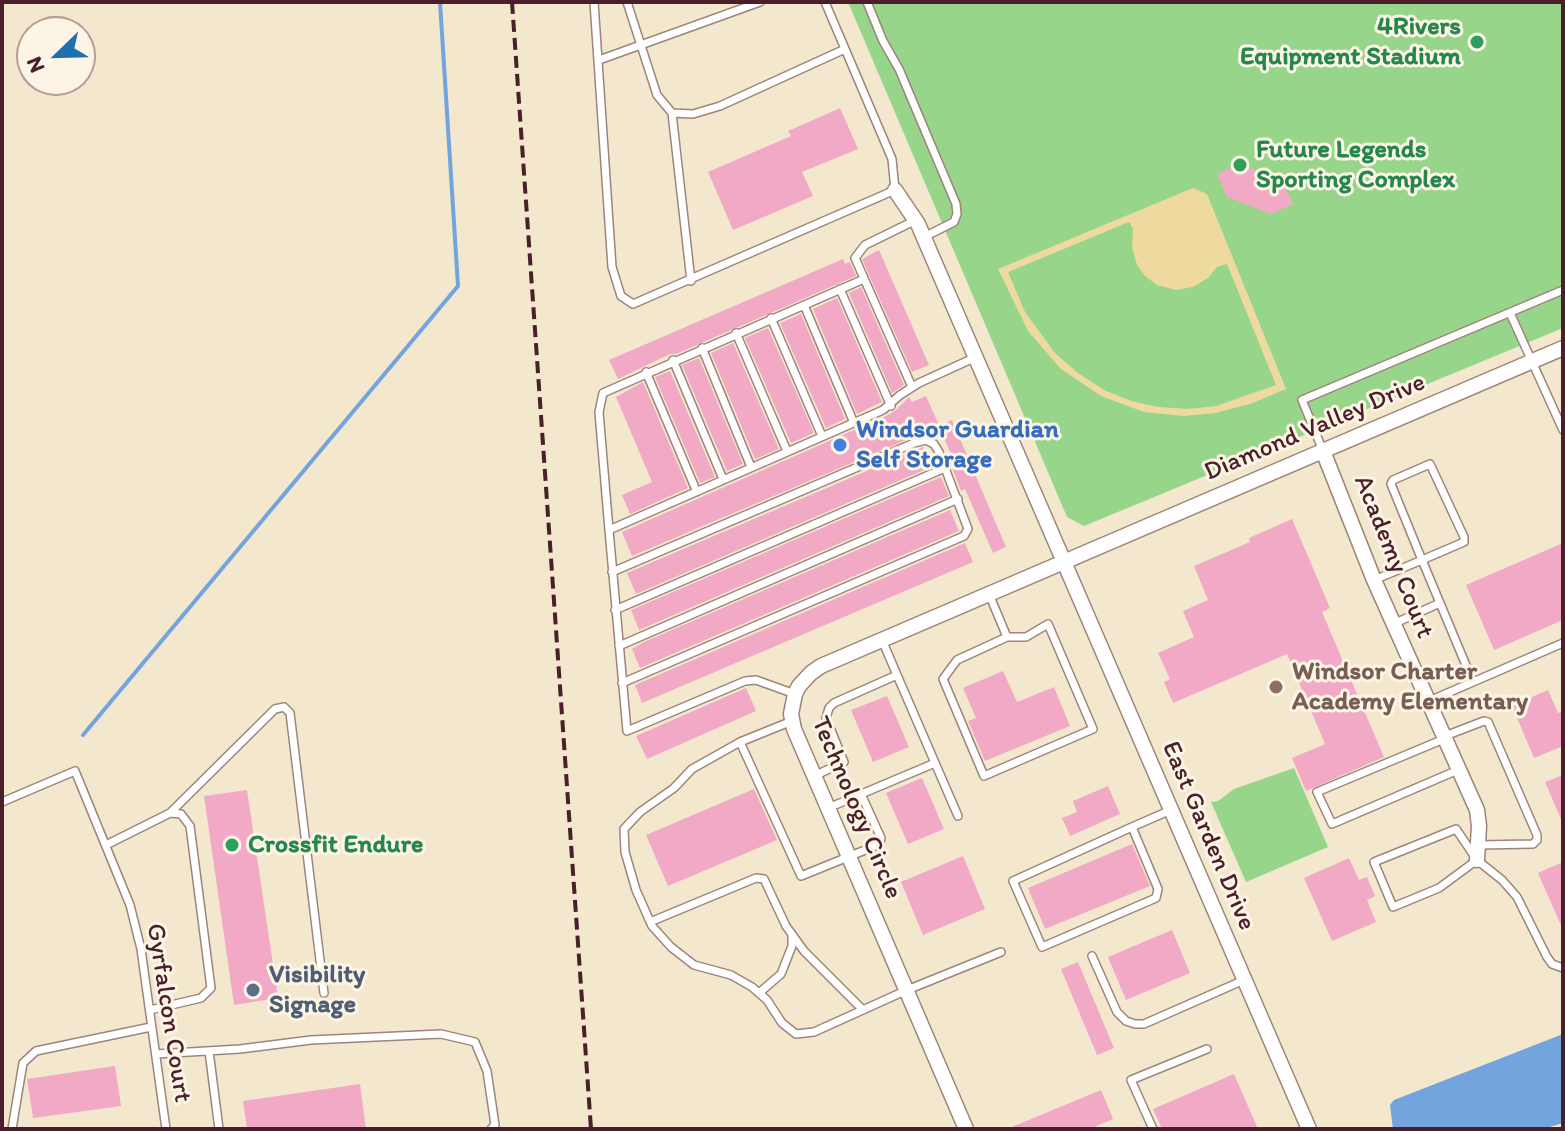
<!DOCTYPE html>
<html>
<head>
<meta charset="utf-8">
<style>
  body { margin:0 }
  #map { position:relative; width:1565px; height:1131px; overflow:hidden; background:#f3e8ce; font-family:Itim,sans-serif }
  canvas { display:block }
  .frame { position:absolute; inset:0; border:4px solid #4a1f2b; pointer-events:none }
  .north { position:absolute; left:16px; top:16px; width:80px; height:80px; box-sizing:border-box; background:#fcf5e5; border:2px solid #b59f9b; border-radius:50%; rotate:247deg; font-size:22px; font-weight:700; line-height:32px; text-align:center; color:#4a1f2b }
  .north::after { content:''; display:block; margin:auto; width:28px; height:36px; background:#1f6fb2; clip-path:polygon(50% 0,100% 100%,50% 72%,0 100%) }
</style>
</head>
<body>
<div id="map">
<canvas width="1565" height="1131"></canvas>
<div class="frame"></div>
<div class="north">N</div>
</div>
<script>
const context = document.querySelector('canvas').getContext('2d');
context.lineJoin = 'round';
function paint(path, color) { context.fillStyle = color; context.fill(path, 'evenodd'); }
const poly = rows => new Path2D(rows.map(r => 'M' + r).join(''));
function trace(path, color, width, dash) { context.strokeStyle = color; context.lineWidth = width; context.lineCap = dash ? 'butt' : 'round'; context.setLineDash(dash || []); context.stroke(path); }
function write(font, color, halo, rows, align = 'center') {
  context.font = font + ' Itim,sans-serif'; context.lineWidth = 6; context.setLineDash([]); context.textBaseline = 'middle'; context.strokeStyle = halo; context.fillStyle = color; for (const [text, x, y, turn = 0] of rows) {
    context.save(); context.translate(x, y); context.rotate((+turn || 0) * Math.PI / 180); context.textAlign = isNaN(turn) ? turn : align; if (halo) context.strokeText(text, 0, 0); context.fillText(text, 0, 0); context.restore();
  }
}
const green = poly([
  [848,2,1563,2,1563,328,1084,526,1067,517],
  [1294,768,1328,847,1246,882,1211,802,1218,801,1234,789]
]);
const sand = poly([
  [1193,188,1207,194,1286,389,1250,404,1215,413,1184,416,1144,412,1101,396,1061,369,1028,331,998,269],
  [1129,222,1133,229,1132,247,1137,265,1145,276,1157,285,1176,290,1193,287,1208,278,1217,267,1227,264,1276,385,1216,406,1188,409,1159,407,1131,401,1104,390,1078,373,1055,353,1025,312,1008,272]
]);
const water = poly([
  [1563,1034,1563,1123,1543,1129,1393,1129,1390,1105,1394,1100]
]);
const stream = poly([
  [83,735,458,286,440,2]
]);
const building = poly([
  [840,108,858,149,802,172,813,196,733,230,708,172,791,136,788,131],
  [1239,164,1282,181,1293,204,1271,214,1227,197,1217,174],
  [879,250,929,365,912,372,862,259],
  [843,259,845,264,850,262,856,276,676,354,670,354,618,379,609,360],
  [861,287,904,385,892,393,849,293],
  [837,298,882,402,857,414,813,309],
  [801,314,845,419,826,428,780,323],
  [768,328,814,433,791,443,745,338],
  [733,343,779,449,755,459,711,353],
  [699,358,743,464,727,471,682,365],
  [670,371,715,477,700,483,655,377],
  [643,382,688,488,630,514,622,495,652,482,616,397],
  [926,396,938,423,916,432,918,435,632,556,622,532,886,416,896,410,909,397,912,402],
  [952,420,1006,547,993,553,965,489,961,491,953,470,957,468,939,426],
  [923,447,931,467,636,594,627,573],
  [941,477,949,496,639,630,631,610],
  [950,510,959,531,640,668,632,649,644,642],
  [1292,519,1330,608,1322,612,1384,757,1306,791,1292,758,1325,744,1287,654,1173,703,1164,682,1170,679,1158,653,1194,637,1183,611,1208,600,1194,566,1250,542,1249,538],
  [965,543,973,562,642,703,635,685],
  [1563,543,1563,620,1494,650,1466,585],
  [1003,671,1017,702,1054,687,1070,726,985,761,968,721,976,718,963,688],
  [746,688,756,711,647,759,636,736],
  [1548,690,1558,713,1563,711,1563,746,1534,758,1512,706],
  [887,696,909,747,873,762,851,710],
  [1563,775,1563,824,1545,782],
  [922,778,944,829,908,844,886,793],
  [1108,786,1120,814,1070,836,1062,818,1077,812,1073,801],
  [754,789,777,840,668,886,646,835],
  [247,790,278,998,234,1005,204,796],
  [1132,844,1150,886,1045,929,1028,888],
  [963,856,985,909,923,935,901,882],
  [1349,858,1359,880,1367,877,1375,896,1367,900,1376,922,1332,941,1304,878],
  [1563,862,1563,930,1538,873],
  [1172,930,1190,973,1126,1000,1108,957],
  [1078,962,1114,1048,1097,1055,1061,969],
  [115,1066,121,1106,33,1118,27,1079],
  [1234,1074,1258,1129,1162,1129,1153,1109],
  [360,1084,366,1129,247,1129,243,1101],
  [1101,1090,1113,1119,1090,1129,1007,1129]
]);
const service = poly([
  [594,2,612,267,621,296,633,304,895,190,892,159,825,2],
  [627,2,657,95,672,113,693,114,720,106,845,49],
  [867,2,883,41,899,69,956,204,957,214,954,222,924,237],
  [599,60,760,2],
  [672,113,691,281],
  [840,289,891,406],
  [804,305,854,423],
  [1510,313,1563,430],
  [771,318,822,436],
  [736,333,787,451],
  [702,348,751,467],
  [673,360,723,479],
  [646,372,696,490],
  [912,387,855,258,865,245,916,220],
  [1323,451,1302,400,1563,290],
  [609,530,599,412,603,393,864,279],
  [612,572,914,443,926,440,934,444,939,452,968,529,964,536,622,683],
  [1374,580,1422,560,1464,542,1464,537,1430,464,1393,480,1391,484,1422,560,1473,682,1429,701],
  [989,594,1007,637,1026,637,1048,624,1093,729,984,776,943,679,957,660,1007,637],
  [615,610,945,468],
  [1393,624,1440,603],
  [619,646,958,499],
  [897,675,958,816],
  [1473,682,1563,643],
  [795,694,756,680,745,681,627,731,609,530,883,410,900,395,919,383,976,357],
  [792,721,740,742,801,876,880,844,881,838,861,794],
  [1445,736,1484,721,1488,722,1537,835,1537,840,1533,844,1478,845],
  [1444,739,1317,792,1332,824,1458,770],
  [740,742,692,769,674,788,640,812,624,829,625,852,636,890,652,926,671,947,694,965,731,975,752,987,767,1000,782,1023,796,1034,814,1032,907,990,1001,952],
  [814,776,844,762,826,718,829,708,834,703,897,675,882,640],
  [2,802,75,771,130,905,141,949,166,1129],
  [828,808,935,763],
  [170,813,275,709,284,707,290,713,324,993],
  [1132,827,1013,881,1042,947,1156,898,1158,889,1132,827,1171,810],
  [106,845,170,813,181,814,190,826,211,988,201,998,150,1010],
  [1477,860,1439,888,1393,907,1374,862,1456,829,1477,860,1502,880,1517,897,1547,957,1552,964,1563,968],
  [650,922,756,878,764,879,786,926,804,951,863,1010],
  [1092,956,1117,1012,1126,1021,1135,1024,1144,1024,1244,980],
  [759,993,781,974,792,946,792,935],
  [209,1051,219,1129],
  [156,1054,240,1049,311,1040,441,1034,475,1042,487,1071,495,1125,491,1129],
  [12,1129,23,1063,36,1051,151,1027],
  [1153,1129,1131,1080,1207,1049]
]);
const minor = poly([
  [895,190,918,224,1309,1129],
  [1323,451,1374,580,1477,810,1479,826,1477,860],
  [966,1129,794,729,791,714,795,694,799,686,811,673,821,666,1563,348]
]);
const rail = poly([
  [512,2,591,1129]
]);
const markers = [
  [1477,42,8,"#2e9e5b"],
  [1240,165,8,"#2e9e5b"],
  [840,445,8,"#3f7fe0"],
  [1276,687,8,"#8d6e63"],
  [232,845,8,"#2e9e5b"],
  [253,990,8,"#5c6f8a"]
];
const leisureNames = [
  ["4Rivers",1461,27,"right"],
  ["Equipment Stadium",1461,57,"right"],
  ["Future Legends",1256,150],
  ["Sporting Complex",1256,180],
  ["Crossfit Endure",248,845]
];
const streetNames = [
  ["Diamond Valley Drive",1315,428,-23],
  ["Academy Court",1393,557,68],
  ["Technology Circle",856,808,67],
  ["East Garden Drive",1208,836,67],
  ["Gyrfalcon Court",168,1013,81]
];
const shopNames = [
  ["Windsor Guardian",856,430],
  ["Self Storage",856,460]
];
const educationNames = [
  ["Windsor Charter",1292,672],
  ["Academy Elementary",1292,702]
];
const serviceNames = [
  ["Visibility",269,975],
  ["Signage",269,1005]
];
paint(green, '#97d58a');
paint(sand, '#eeda9e');
paint(water, '#73a4dd');
trace(stream, '#73a4dd', 4);
paint(building, '#f1a9c5');
trace(service, '#9e847c', 10);
trace(minor, '#9e847c', 17);
trace(service, '#fff', 7);
trace(minor, '#fff', 14);
trace(rail, '#4a1f2b', 4, [12, 6]);
for (const [x, y, r, color] of markers) { const dot = new Path2D(); dot.arc(x, y, r, 0, 2 * Math.PI); context.fillStyle = color; context.fill(dot); trace(dot, '#fcf5e5', 3); }
write('bold 26px', '#27864d', '#fcf5e5', leisureNames, 'left');
write('26px', '#4a1f2b', '#fcf5e5', streetNames);
write('bold 26px', '#366cbe', '#fcf5e5', shopNames, 'left');
write('bold 26px', '#785e54', '#fcf5e5', educationNames, 'left');
write('bold 26px', '#4e5e75', '#fcf5e5', serviceNames, 'left');
</script>
</body>
</html>
